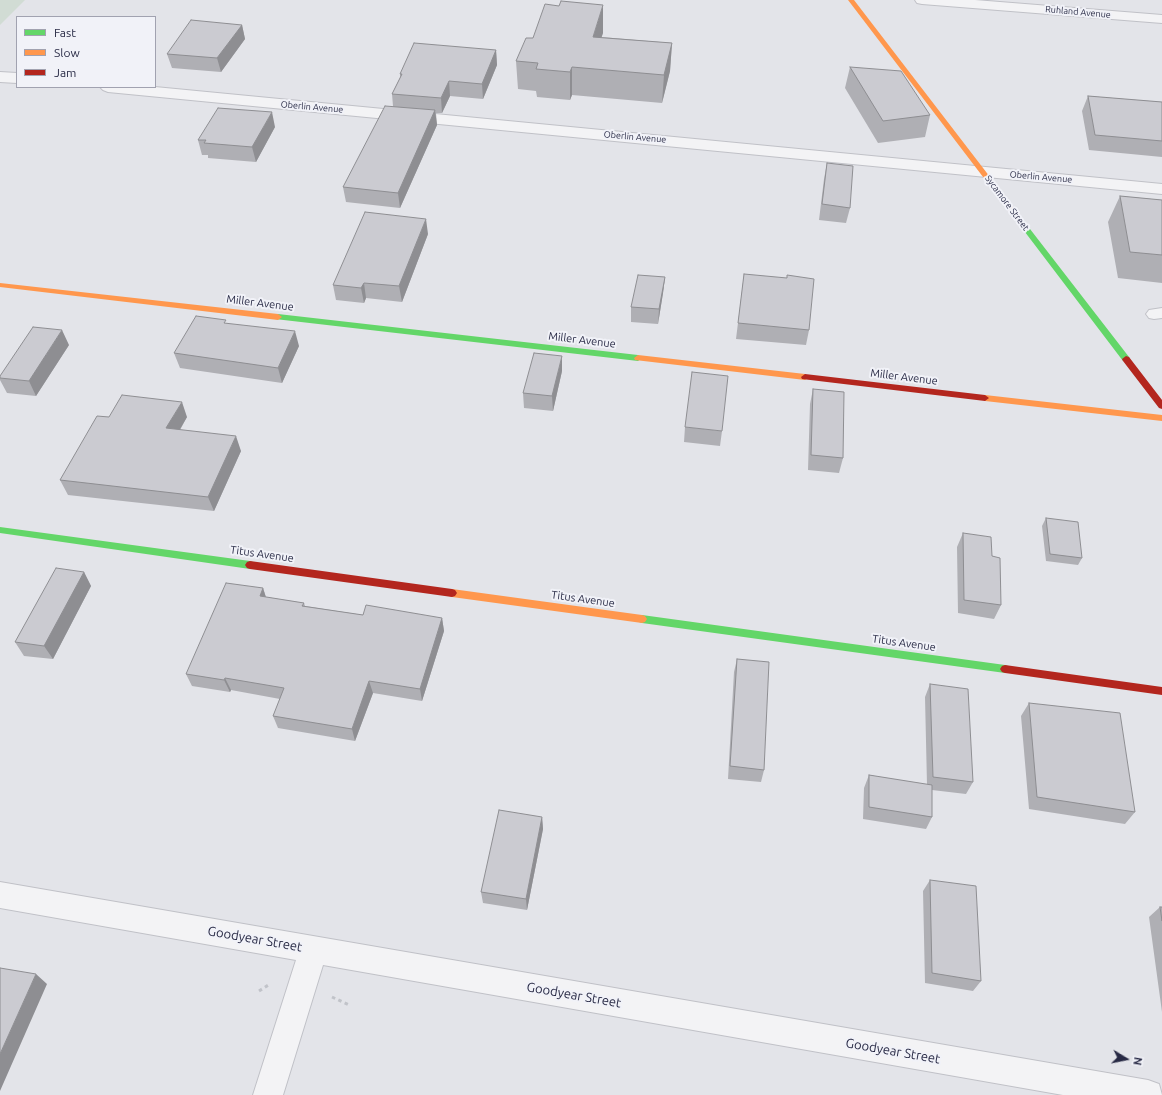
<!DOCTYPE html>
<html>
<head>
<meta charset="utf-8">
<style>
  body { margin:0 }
  #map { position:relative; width:1162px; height:1095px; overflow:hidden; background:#e3e4e9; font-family:Ubuntu,sans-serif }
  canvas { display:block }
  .legend { position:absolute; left:16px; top:16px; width:140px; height:72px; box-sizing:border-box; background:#f1f2f8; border:1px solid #a1a2b0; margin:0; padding:5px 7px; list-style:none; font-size:12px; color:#282a45 }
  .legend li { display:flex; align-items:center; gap:8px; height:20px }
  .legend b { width:20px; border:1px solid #a1a2b0 }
  .north { position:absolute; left:1106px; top:1039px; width:40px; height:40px; -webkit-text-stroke:3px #f1f2f8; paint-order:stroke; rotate:100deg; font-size:11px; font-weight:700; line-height:16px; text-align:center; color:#282a45 }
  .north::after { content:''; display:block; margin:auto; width:14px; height:18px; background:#282a45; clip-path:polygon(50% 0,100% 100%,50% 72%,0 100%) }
</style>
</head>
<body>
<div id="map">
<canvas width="1162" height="1095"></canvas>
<ul class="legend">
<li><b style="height:5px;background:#63d668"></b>Fast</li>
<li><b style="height:5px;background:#ff974d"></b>Slow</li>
<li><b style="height:5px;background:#b3261e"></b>Jam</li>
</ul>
<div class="north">N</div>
</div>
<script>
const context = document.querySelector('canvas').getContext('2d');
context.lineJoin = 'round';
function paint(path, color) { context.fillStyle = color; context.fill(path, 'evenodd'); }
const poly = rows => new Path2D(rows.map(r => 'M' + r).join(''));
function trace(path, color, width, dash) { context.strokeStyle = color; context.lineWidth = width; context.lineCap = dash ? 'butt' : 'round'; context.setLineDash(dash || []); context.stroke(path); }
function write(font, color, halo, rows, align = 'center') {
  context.font = font + ' Ubuntu,sans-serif'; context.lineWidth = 4; context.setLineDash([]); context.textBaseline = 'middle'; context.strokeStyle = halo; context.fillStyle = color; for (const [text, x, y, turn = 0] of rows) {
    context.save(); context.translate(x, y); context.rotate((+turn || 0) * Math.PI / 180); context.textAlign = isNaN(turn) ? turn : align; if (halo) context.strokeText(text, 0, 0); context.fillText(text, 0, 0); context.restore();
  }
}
const green = poly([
  [0,0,25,0,0,25]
]);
const path = poly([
  [259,991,270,984],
  [332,997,349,1005]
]);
const lane = poly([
  [1162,308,1162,318,1154,319,1149,318,1146,314,1149,310,1162,308]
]);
const street = poly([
  [915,0,975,0,1162,15,1162,23,922,4,917,3,915,0],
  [0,72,17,73,17,83,0,82,0,72],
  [100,87,155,87,1162,184,1162,194,108,92,103,90,100,87],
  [0,882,1148,1080,1159,1084,1162,1095,1063,1095,323,965,283,1095,253,1095,296,960,0,908,0,882]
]);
const fast = poly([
  [1009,207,1013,207,1129,357,1130,359,1129,361,1123,361,1009,211,1009,207],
  [278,314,638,355,642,358,638,361,275,319,274,317,278,314],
  [0,527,250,561,253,562,255,565,253,568,250,569,0,533,0,527],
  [642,615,1005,665,1008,666,1010,669,1008,672,1005,673,642,623,639,622,637,619,639,616,642,615]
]);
const slow = poly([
  [848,0,854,0,1013,207,1013,211,1009,211,848,0],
  [0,283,278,314,282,317,278,320,0,287,0,283],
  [638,355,805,374,809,377,805,380,635,360,634,358,638,355],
  [985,395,1162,415,1162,421,985,401,981,398,985,395],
  [452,589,642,615,645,616,647,619,645,622,642,623,452,597,449,596,447,593,449,590,452,589]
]);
const jam = poly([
  [1126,356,1129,357,1162,400,1162,409,1159,408,1123,361,1122,359,1126,356],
  [805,374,985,395,989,398,985,401,802,379,801,377,805,374],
  [250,561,452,589,455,590,457,593,455,596,452,597,250,569,247,568,245,565,247,562,250,561],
  [1005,665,1162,687,1162,695,1005,673,1002,672,1000,669,1002,666,1005,665]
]);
const wall = poly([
  [242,25,245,39,221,72,172,68,167,54],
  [603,33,601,37,672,43,670,71,662,103,572,95,570,100,537,97,536,91,518,89,516,61],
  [496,50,497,65,483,99,450,96,442,113,436,113,437,125,400,208,346,202,343,187,393,106,392,94,400,78,400,74],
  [850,67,930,115,925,137,878,143,845,88],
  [1088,96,1162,102,1162,157,1089,150,1082,111],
  [275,127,256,162,208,158,208,155,202,155,198,140],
  [827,163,850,208,846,223,819,220,824,179],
  [1120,196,1162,200,1162,283,1118,278,1108,222],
  [428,234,402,302,366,298,364,303,336,300,333,285],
  [744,274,809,330,806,345,736,339],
  [665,277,663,293,658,324,631,322,631,307],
  [227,324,299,346,282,383,180,368,174,353],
  [69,345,36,396,7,393,0,380,0,376],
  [562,371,553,411,524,408,523,393],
  [813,389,843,458,839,473,808,470,810,404],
  [109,417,187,417,180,430,241,451,214,511,68,495,60,480],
  [685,427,722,431,720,446,684,442],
  [1046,518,1082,558,1078,565,1046,561,1042,526],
  [963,533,992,556,1001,605,994,619,958,613,957,547],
  [84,572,91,586,53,659,24,656,15,642],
  [263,588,266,597,304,603,305,606,363,615,442,618,444,631,422,701,373,693,355,741,278,728,273,716,280,699,231,690,230,692,192,686,186,674],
  [737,659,764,770,761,782,728,779,734,672],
  [930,684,973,782,966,794,932,790,932,817,926,829,863,819,864,788,869,775,927,785,925,697],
  [1029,703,1135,812,1125,824,1029,809,1021,716],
  [542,817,543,829,527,910,483,903,481,892],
  [930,880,981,981,973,991,925,983,923,891],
  [1160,907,1162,907,1162,1012,1149,917]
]);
const shadedWall = poly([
  [603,5,603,33,593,64,593,37],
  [242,25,245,39,221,72,217,58],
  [672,43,670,71,662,103,664,75],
  [496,50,497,65,483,99,482,84],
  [572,67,572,95,570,100,570,72],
  [449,81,450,96,442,113,441,98],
  [435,110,437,125,400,208,398,193],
  [272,112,275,127,256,162,252,147],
  [426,219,428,234,402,302,399,286],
  [665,277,663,293,658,324,659,309],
  [364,283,366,298,364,303,361,288],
  [62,330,69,345,36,396,29,381],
  [295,331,299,346,282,383,278,368],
  [562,356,562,371,553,411,552,396],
  [182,402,187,417,172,443,166,428],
  [236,436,241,451,214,511,208,497],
  [84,572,91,586,53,659,44,646],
  [263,588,267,601,260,596],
  [442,618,444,631,422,701,420,689],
  [225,678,231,690,230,692,224,680],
  [369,681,373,693,355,741,352,729],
  [542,817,543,829,527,910,526,899],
  [36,974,47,984,0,1091,0,1054]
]);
const building = poly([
  [561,1,603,5,593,37,672,43,664,75,572,67,570,72,536,69,538,63,516,61,526,38,533,38,545,4,559,6,561,1],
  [191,20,242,25,217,58,167,54,191,20],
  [414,43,496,50,482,84,449,81,441,98,392,94,402,74,400,74,414,43],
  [850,67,901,71,930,115,883,121,850,67],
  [1088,96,1162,102,1162,141,1095,135,1088,96],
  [385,106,435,110,398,193,343,187,385,106],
  [218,108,272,112,252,147,204,143,206,140,198,140,218,108],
  [827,163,853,166,850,208,822,204,827,163],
  [1120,196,1162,200,1162,255,1130,252,1120,196],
  [365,212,426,219,399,286,364,283,361,288,333,285,365,212],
  [744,274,787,278,787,275,814,279,809,330,738,323,744,274],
  [638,275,665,277,659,309,631,307,638,275],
  [196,316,226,320,224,323,295,331,278,368,174,353,196,316],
  [33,327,62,330,29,381,0,378,0,376,33,327],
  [534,353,562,356,552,396,523,393,534,353],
  [692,372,728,376,722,431,685,427,692,372],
  [813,389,844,392,843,458,811,455,813,389],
  [122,395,182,402,166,428,236,436,208,497,60,480,97,416,109,417,122,395],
  [1046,518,1078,522,1082,558,1050,554,1046,518],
  [963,533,991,537,992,556,1000,558,1001,605,964,600,963,533],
  [56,568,84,572,44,646,15,642,56,568],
  [226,583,263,588,260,596,304,603,302,606,363,615,366,605,442,618,420,689,369,681,352,729,273,716,284,688,225,678,224,680,186,674,226,583],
  [737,659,769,662,764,770,730,766,737,659],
  [930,684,968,689,973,782,933,777,930,684],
  [1029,703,1120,713,1135,812,1037,797,1029,703],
  [869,775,932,785,932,817,869,807,869,775],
  [499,810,542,817,526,899,481,892,499,810],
  [930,880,976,886,981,981,932,973,930,880],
  [1160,907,1162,907,1162,921,1160,907],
  [0,968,36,974,0,1054,0,968]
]);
const farStreetnames = [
  ["Ruhland Avenue",1078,12,5],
  ["Oberlin Avenue",312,107,5],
  ["Oberlin Avenue",635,137,5],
  ["Oberlin Avenue",1041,177,5],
  ["Sycamore Street",1007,203,53]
];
const streetNames = [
  ["Miller Avenue",260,303,7],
  ["Miller Avenue",582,340,7],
  ["Miller Avenue",904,377,7],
  ["Titus Avenue",262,554,8],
  ["Titus Avenue",583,599,8],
  ["Titus Avenue",904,643,8]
];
const nearStreetnames = [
  ["Goodyear Street",255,939,10],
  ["Goodyear Street",574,995,10],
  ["Goodyear Street",893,1051,10]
];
paint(green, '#d1dcd4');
trace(lane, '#c0c1c7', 2);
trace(street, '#c0c1c7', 2);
trace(path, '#c1c3c9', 3, [3.5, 3.5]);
paint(lane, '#f3f3f5');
paint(street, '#f3f3f5');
paint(fast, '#63d668');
paint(slow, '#ff974d');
paint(jam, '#b3261e');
paint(wall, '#afafb4');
paint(shadedWall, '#8e8e92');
paint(building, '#cbcbd1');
trace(building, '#8e8e92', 1);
write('9px', '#282a45', '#f1f2f8', farStreetnames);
write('11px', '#282a45', '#f1f2f8', streetNames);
write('13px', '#282a45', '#f1f2f8', nearStreetnames);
</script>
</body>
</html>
